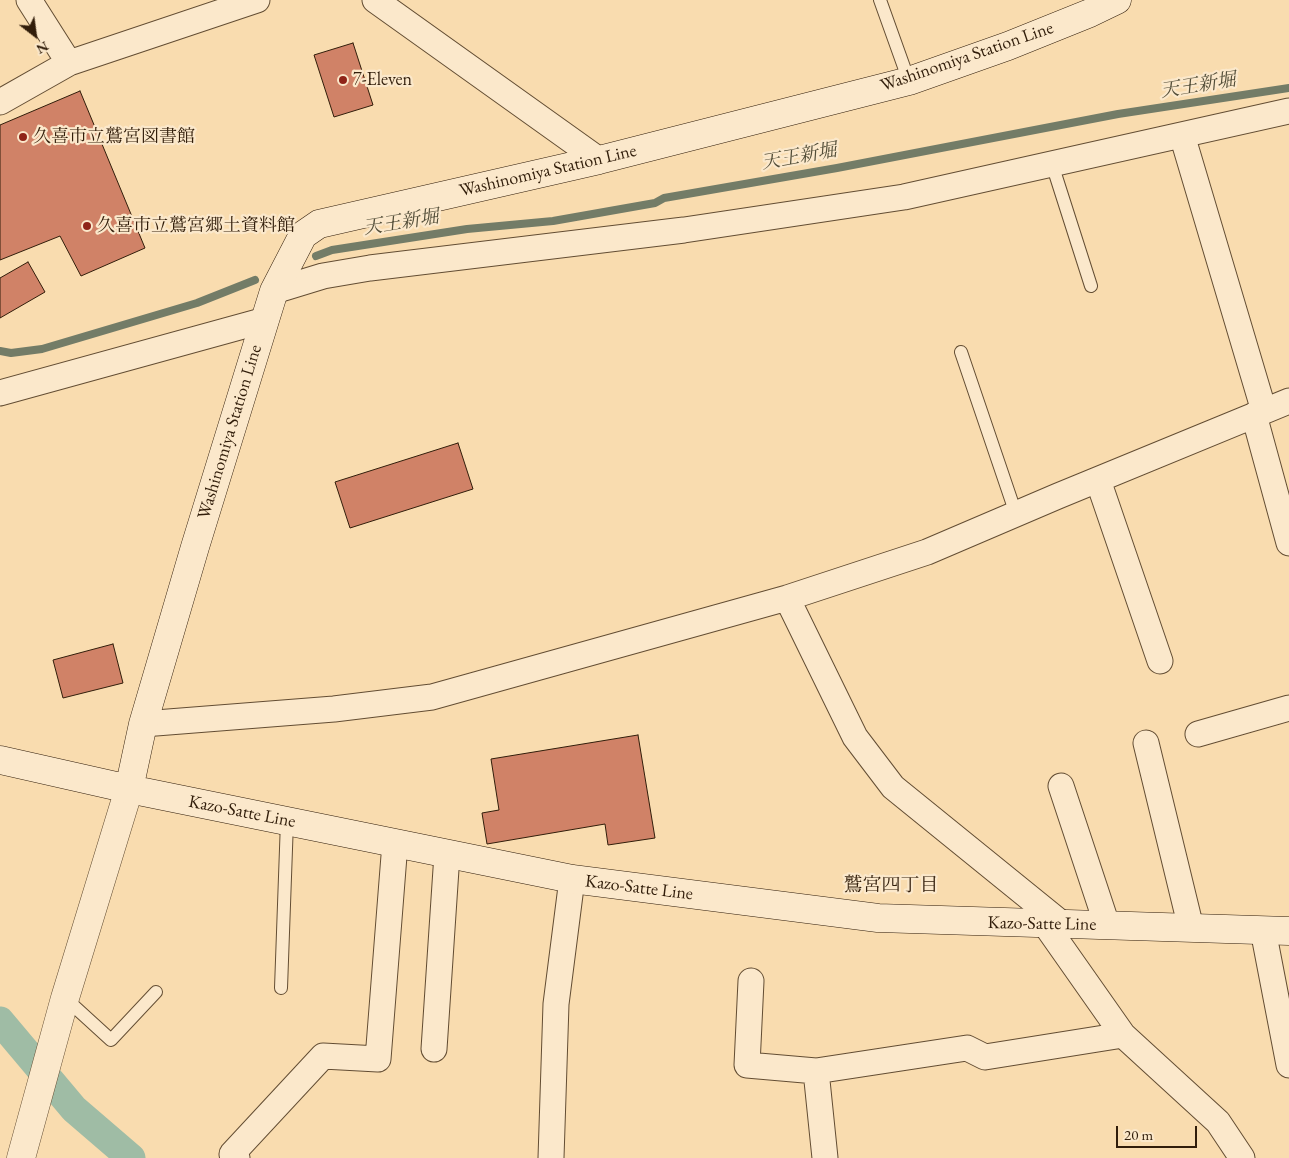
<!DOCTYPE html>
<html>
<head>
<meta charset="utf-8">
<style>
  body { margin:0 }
  #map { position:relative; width:1289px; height:1158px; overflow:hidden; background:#f9dcaf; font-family:"EB Garamond",serif }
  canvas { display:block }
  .north { position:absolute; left:10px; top:10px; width:50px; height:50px; -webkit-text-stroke:4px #fbe8cb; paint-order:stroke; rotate:150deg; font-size:14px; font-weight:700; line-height:20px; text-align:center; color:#311d0a }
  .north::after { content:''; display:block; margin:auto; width:18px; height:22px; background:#311d0a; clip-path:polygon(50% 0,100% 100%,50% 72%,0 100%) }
  .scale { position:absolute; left:1116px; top:1126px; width:81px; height:22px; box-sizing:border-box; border:2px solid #311d0a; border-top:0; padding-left:6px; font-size:15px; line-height:18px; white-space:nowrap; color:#311d0a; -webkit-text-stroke:4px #fbe8cb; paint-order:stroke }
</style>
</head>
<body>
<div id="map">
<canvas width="1289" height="1158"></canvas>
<div class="north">N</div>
<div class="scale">20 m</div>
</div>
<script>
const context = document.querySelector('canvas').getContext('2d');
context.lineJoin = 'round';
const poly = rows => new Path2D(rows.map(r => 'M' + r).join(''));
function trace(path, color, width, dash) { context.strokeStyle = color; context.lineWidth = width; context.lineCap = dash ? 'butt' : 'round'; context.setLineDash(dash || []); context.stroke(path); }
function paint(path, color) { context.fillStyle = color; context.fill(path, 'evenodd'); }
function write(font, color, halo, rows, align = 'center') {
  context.font = font + ' "EB Garamond","Noto Serif JP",serif'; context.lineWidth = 4.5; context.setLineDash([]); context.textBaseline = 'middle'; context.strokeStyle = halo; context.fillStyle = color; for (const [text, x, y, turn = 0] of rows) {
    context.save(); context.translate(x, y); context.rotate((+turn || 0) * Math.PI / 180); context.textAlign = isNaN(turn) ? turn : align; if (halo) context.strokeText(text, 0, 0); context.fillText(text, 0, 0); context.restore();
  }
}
const stream = poly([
  [316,256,332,250,467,229,553,221,655,203,664,198,837,168,1118,114,1289,88],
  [0,351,11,353,42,349,197,303,255,280]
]);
const canal = poly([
  [0,1021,74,1109,131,1158]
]);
const building = poly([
  [353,43,373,105,334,117,314,55,353,43],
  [80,91,145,248,81,276,60,236,0,260,0,125,80,91],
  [28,262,45,292,0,318,0,278,28,262],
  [458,443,473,489,350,528,335,482,458,443],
  [113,644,123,683,63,698,53,660,113,644],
  [638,735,655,838,608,845,605,824,487,844,482,813,499,810,491,759,638,735]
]);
const service = poly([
  [880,0,909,81],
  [1052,164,1091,286],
  [961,352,1016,514],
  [281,988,287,821],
  [65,998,111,1040,156,992]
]);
const minor = poly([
  [29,0,69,63],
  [375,0,599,160],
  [0,102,69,63,257,0],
  [1182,135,1264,411],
  [274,291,323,276,370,268,684,230,904,197,1289,111],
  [0,393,265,320],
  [1254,415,1289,543],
  [1098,480,1160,661],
  [787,598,855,737,893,787,1062,924],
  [143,724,334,709,432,697,787,598,927,552,1058,496,1289,401],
  [1198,734,1289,708],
  [1146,743,1191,928],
  [1061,786,1107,925],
  [1045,924,1123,1035,1218,1122,1242,1158],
  [1263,930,1289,1065],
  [751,981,747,1065,816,1071,825,1158],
  [434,1049,447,854],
  [816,1071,967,1048,985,1057,1123,1035],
  [237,1158,232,1154,323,1056,378,1059,395,843],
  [551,1158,556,1004,572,879]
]);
const tertiary = poly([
  [21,1158,65,998,129,789]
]);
const secondary = poly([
  [0,760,129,789,572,879,878,918,1289,931],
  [129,789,143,724,195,547,265,320,274,291,303,235,319,224,599,160,909,81,1008,46,1090,13,1117,0]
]);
const markers = [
  [343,80,5,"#8f2418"],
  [23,137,5,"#8f2418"],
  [87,226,5,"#8f2418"]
];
const streetNames = [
  ["Washinomiya Station Line",967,57,-19],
  ["Washinomiya Station Line",548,171,-13],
  ["Washinomiya Station Line",230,432,-73],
  ["Kazo-Satte Line",242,812,11],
  ["Kazo-Satte Line",639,888,7],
  ["Kazo-Satte Line",1042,924,1]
];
const poiNames = [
  ["7-Eleven",353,80],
  ["久喜市立鷲宮図書館",33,137],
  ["久喜市立鷲宮郷土資料館",97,226]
];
const waterNames = [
  ["天王新堀",1198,86,-9],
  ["天王新堀",799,157,-10],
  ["天王新堀",401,223,-9]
];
const neighbourhoodNames = [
  ["鷲宮四丁目",891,886]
];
trace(stream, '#737c67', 8);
trace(canal, '#9fbca5', 29);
paint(building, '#d08267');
trace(building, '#311d0a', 1);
trace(service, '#634d33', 14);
trace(minor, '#634d33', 27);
trace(tertiary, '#634d33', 29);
trace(secondary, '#311d0a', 29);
trace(service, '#fbe8cb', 12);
trace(minor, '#fbe8cb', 25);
trace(tertiary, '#fbe8cb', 28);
trace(secondary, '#fbe8cb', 28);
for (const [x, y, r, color] of markers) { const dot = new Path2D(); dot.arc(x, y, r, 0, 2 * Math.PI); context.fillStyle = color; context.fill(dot); trace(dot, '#fbe8cb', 2); }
write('18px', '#311d0a', '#fbe8cb', streetNames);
write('18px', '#311d0a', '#fbe8cb', poiNames, 'left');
write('italic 19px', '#524d38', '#fbe8cb', waterNames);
write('19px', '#311d0a', '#fbe8cb', neighbourhoodNames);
</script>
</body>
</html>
